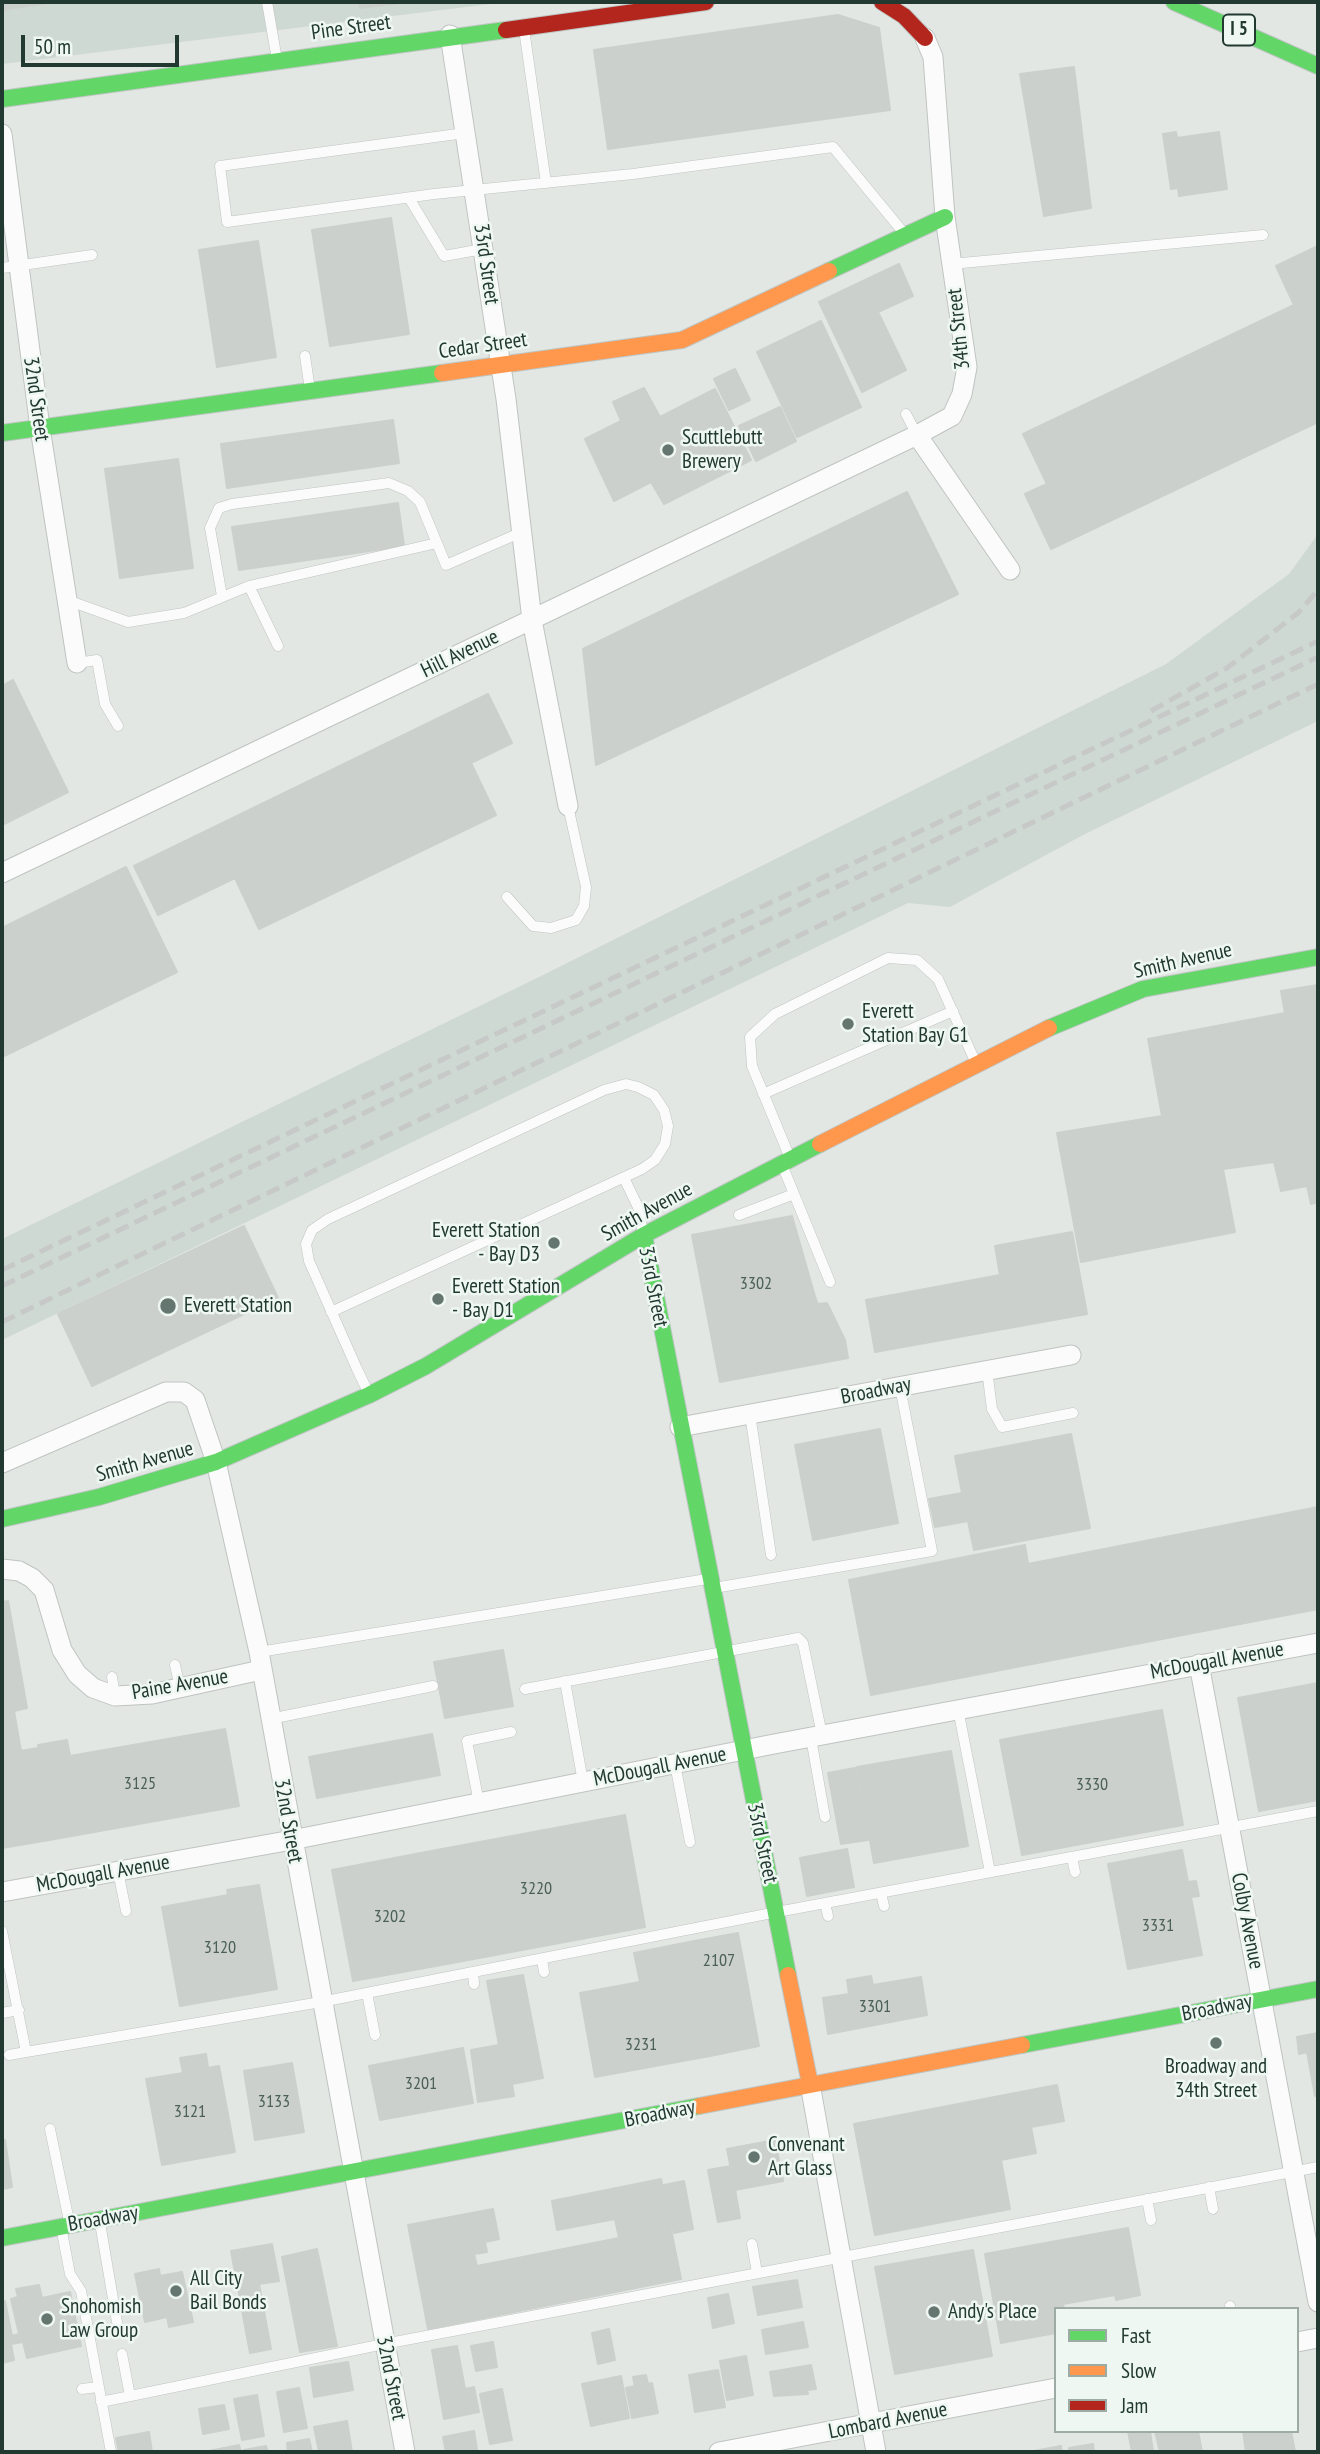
<!DOCTYPE html>
<html>
<head>
<meta charset="utf-8">
<style>
  body { margin:0 }
  #map { position:relative; width:1320px; height:2454px; overflow:hidden; background:#e2e7e4; font-family:"PT Sans Narrow",sans-serif }
  canvas { display:block }
  .frame { position:absolute; inset:0; border:4px solid #213931; pointer-events:none }
  .legend { position:absolute; left:1054px; top:2307px; width:245px; height:126px; box-sizing:border-box; background:#eff7f3; border:2px solid #9daba5; margin:0; padding:9px 12px; list-style:none; font-size:21px; color:#213931 }
  .legend li { display:flex; align-items:center; gap:14px; height:35px }
  .legend b { width:35px; border:2px solid #9daba5 }
  .scale { position:absolute; left:21px; top:35px; width:158px; height:32px; box-sizing:border-box; border:4px solid #213931; border-top:0; padding-left:9px; font-size:21px; line-height:24px; white-space:nowrap; color:#213931; -webkit-text-stroke:5px #eff7f3; paint-order:stroke }
</style>
</head>
<body>
<div id="map">
<canvas width="1320" height="2454"></canvas>
<div class="frame"></div>
<ul class="legend">
<li><b style="height:9px;background:#63d668"></b>Fast</li>
<li><b style="height:9px;background:#ff974d"></b>Slow</li>
<li><b style="height:9px;background:#b3261e"></b>Jam</li>
</ul>
<div class="scale">50 m</div>
</div>
<script>
const context = document.querySelector('canvas').getContext('2d');
context.lineJoin = 'round';
function paint(path, color) { context.fillStyle = color; context.fill(path, 'evenodd'); }
const poly = rows => new Path2D(rows.map(r => 'M' + r).join(''));
function trace(path, color, width, dash) { context.strokeStyle = color; context.lineWidth = width; context.lineCap = dash ? 'butt' : 'round'; context.setLineDash(dash || []); context.stroke(path); }
function write(font, color, halo, rows, align = 'center') {
  context.font = font + ' "PT Sans Narrow",sans-serif'; context.lineWidth = 5; context.setLineDash([]); context.textBaseline = 'middle'; context.strokeStyle = halo; context.fillStyle = color; for (const [text, x, y, turn = 0] of rows) {
    context.save(); context.translate(x, y); context.rotate((+turn || 0) * Math.PI / 180); context.textAlign = isNaN(turn) ? turn : align; if (halo) context.strokeText(text, 0, 0); context.fillText(text, 0, 0); context.restore();
  }
}
const built = poly([
  [2,2,507,2,2,64],
  [1318,534,1318,721,1083,835,950,907,908,903,2,1340,2,1239,539,977,1166,664,1289,574]
]);
const building = poly([
  [2,2,54,2,2,10,2,2],
  [359,2,409,2,360,8,359,2],
  [838,15,879,28,890,110,608,149,594,50,838,15],
  [1074,67,1091,208,1044,216,1020,74,1074,67],
  [1176,132,1177,138,1219,132,1227,189,1179,196,1178,188,1171,189,1163,134,1176,132],
  [391,218,409,334,330,346,312,230,391,218],
  [258,241,276,357,217,367,199,250,258,241],
  [1318,246,1318,422,1051,549,1025,494,1047,484,1023,434,1294,305,1276,266,1318,246],
  [899,264,913,296,878,312,863,281,899,264],
  [863,281,906,370,862,392,819,302,863,281],
  [821,321,861,407,797,437,757,352,821,321],
  [735,369,750,400,729,410,714,379,735,369],
  [644,388,660,417,715,389,751,460,664,504,651,482,614,501,585,439,621,421,613,402,644,388],
  [780,407,796,441,756,461,739,426,780,407],
  [393,420,399,463,227,488,221,444,393,420],
  [178,459,193,568,120,578,105,469,178,459],
  [907,492,958,594,596,765,583,649,907,492],
  [398,503,404,546,239,570,232,527,398,503],
  [13,680,68,792,2,825,2,686,13,680],
  [488,694,512,743,471,763,496,815,259,929,235,878,158,915,134,866,488,694],
  [126,867,177,972,2,1057,2,928,126,867],
  [1318,985,1318,1202,1311,1204,1307,1186,1281,1191,1274,1162,1223,1169,1235,1232,1081,1262,1057,1133,1162,1116,1148,1039,1285,1013,1281,991,1318,985],
  [792,1216,816,1300,818,1304,827,1303,845,1340,848,1358,720,1382,692,1235,792,1216],
  [244,1226,278,1298,92,1386,58,1314,244,1226],
  [1072,1232,1087,1314,875,1352,866,1300,1000,1275,995,1246,1072,1232],
  [880,1429,898,1523,813,1540,795,1445,880,1429],
  [1071,1434,1090,1528,974,1550,968,1521,935,1527,929,1499,962,1493,955,1456,1071,1434],
  [1318,1507,1318,1609,871,1695,849,1580,1025,1545,1028,1564,1318,1507],
  [8,1601,27,1708,14,1711,21,1751,2,1754,2,1602,8,1601],
  [503,1650,513,1706,445,1718,434,1662,503,1650],
  [1318,1683,1318,1800,1259,1811,1238,1698,1318,1683],
  [1162,1710,1183,1825,1022,1855,1000,1740,1162,1710],
  [225,1729,239,1806,55,1839,38,1745,67,1740,70,1756,225,1729],
  [432,1734,440,1775,317,1798,309,1757,432,1734],
  [38,1748,55,1839,2,1848,2,1754,38,1748],
  [951,1751,968,1846,874,1863,857,1767,951,1751],
  [855,1768,868,1840,841,1844,828,1773,855,1768],
  [625,1815,645,1927,447,1964,426,1852,625,1815],
  [847,1849,854,1887,807,1896,800,1858,847,1849],
  [1182,1850,1188,1882,1196,1881,1199,1896,1191,1897,1202,1955,1128,1969,1108,1864,1182,1850],
  [426,1852,447,1964,353,1981,332,1870,426,1852],
  [259,1885,277,1989,180,2006,162,1907,228,1895,227,1890,259,1885],
  [738,1933,759,2046,710,2056,689,1942,738,1933],
  [689,1942,710,2056,595,2077,580,1993,640,1982,634,1953,689,1942],
  [523,1975,543,2078,512,2084,514,2096,478,2102,471,2050,499,2045,487,1981,523,1975],
  [871,1976,873,1985,921,1977,927,2015,828,2034,823,1998,849,1994,847,1980,871,1976],
  [1318,2033,1318,2096,1315,2096,1307,2052,1299,2054,1297,2037,1318,2033],
  [463,2048,473,2103,380,2120,369,2066,463,2048],
  [206,2054,208,2068,219,2066,235,2152,162,2165,146,2079,183,2073,180,2058,206,2054],
  [292,2063,304,2132,255,2140,244,2071,292,2063],
  [1057,2085,1064,2121,1031,2127,1036,2153,1001,2160,1010,2209,875,2235,854,2124,1057,2085],
  [2,2140,5,2140,12,2187,2,2189,2,2140],
  [775,2140,783,2181,735,2190,727,2149,775,2140],
  [731,2166,740,2218,718,2222,708,2170,731,2166],
  [661,2179,681,2279,428,2329,408,2225,493,2209,499,2239,485,2242,487,2252,474,2254,477,2266,619,2238,615,2219,557,2230,552,2201,661,2179],
  [684,2181,693,2229,674,2233,664,2185,684,2181],
  [1128,2228,1140,2295,1116,2300,1115,2295,1063,2304,1064,2309,1056,2309,1056,2333,1001,2343,985,2254,1128,2228],
  [272,2244,279,2281,259,2284,271,2349,250,2353,231,2251,272,2244],
  [317,2249,337,2346,300,2352,282,2257,317,2249],
  [973,2250,992,2356,895,2374,875,2267,973,2250],
  [159,2269,160,2276,182,2272,193,2322,169,2327,167,2317,145,2322,135,2274,159,2269],
  [797,2280,802,2307,758,2315,753,2287,797,2280],
  [39,2285,42,2298,70,2292,81,2346,27,2358,23,2342,11,2344,14,2360,2,2363,2,2302,5,2301,12,2336,19,2334,11,2299,18,2297,16,2289,39,2285],
  [728,2294,734,2323,713,2328,708,2298,728,2294],
  [803,2322,808,2347,766,2354,762,2330,803,2322],
  [609,2329,615,2360,598,2364,592,2333,609,2329],
  [493,2342,497,2367,476,2371,471,2346,493,2342],
  [457,2346,465,2389,474,2387,479,2412,444,2419,432,2350,457,2346],
  [746,2356,753,2395,727,2400,720,2361,746,2356],
  [348,2362,353,2390,314,2397,310,2368,348,2362],
  [811,2365,816,2389,807,2390,808,2394,774,2396,770,2372,811,2365],
  [718,2370,725,2407,695,2412,689,2375,718,2370],
  [646,2375,648,2384,652,2383,658,2413,632,2418,626,2388,635,2386,633,2377,646,2375],
  [621,2376,629,2418,591,2426,582,2384,621,2376],
  [299,2388,307,2428,284,2432,277,2392,299,2388],
  [502,2389,512,2440,490,2444,480,2394,502,2389],
  [257,2395,264,2436,242,2440,234,2399,257,2395],
  [224,2405,229,2429,203,2434,199,2409,224,2405],
  [347,2421,352,2452,319,2452,314,2427,347,2421],
  [474,2431,477,2449,446,2452,443,2437,474,2431],
  [1128,2431,1150,2431,1153,2452,1132,2452,1128,2431],
  [1155,2431,1198,2431,1202,2452,1160,2452,1155,2431],
  [1243,2431,1291,2431,1295,2452,1246,2452,1243,2431],
  [149,2432,152,2452,119,2452,116,2438,149,2432],
  [309,2439,312,2452,288,2452,287,2443,309,2439],
  [1093,2444,1094,2452,1069,2452,1069,2448,1093,2444],
  [239,2445,241,2452,209,2452,209,2451,239,2445],
  [266,2446,268,2452,244,2452,244,2450,266,2446],
  [1061,2446,1062,2452,1034,2452,1034,2451,1061,2446]
]);
const lane = poly([
  [267,2,277,60],
  [524,29,546,183],
  [465,133,220,166,227,222,434,194,633,174,833,147,903,232],
  [409,198,444,256,483,249],
  [951,264,1263,235],
  [2,268,92,255],
  [305,356,310,390],
  [906,414,917,435],
  [249,586,437,543],
  [222,596,210,528,219,508,232,504,389,483,408,491,420,502,446,565,522,532],
  [67,600,128,622,184,613,249,586,278,646],
  [77,663,97,660,105,704,118,726],
  [507,897,533,926,551,928,576,920,584,906,586,887,568,806],
  [763,1094,953,1011],
  [790,1158,752,1066,750,1037,775,1014,888,958,917,960,938,979,975,1061],
  [783,1167,830,1282],
  [624,1178,638,1207,643,1233],
  [739,1215,794,1194],
  [331,1312,642,1169,655,1160,665,1144,668,1126,664,1110,654,1095,638,1087,626,1084,604,1090,328,1219,312,1230,306,1244,309,1261,357,1369,368,1392],
  [987,1370,992,1409,1002,1427,1073,1413],
  [750,1414,771,1555],
  [714,1588,932,1551,900,1387],
  [259,1652,707,1579],
  [175,1665,180,1688],
  [112,1677,115,1696],
  [565,1681,583,1782],
  [525,1689,798,1638,803,1643,822,1735],
  [958,1709,990,1872],
  [270,1719,433,1686],
  [811,1738,825,1817],
  [675,1764,690,1842],
  [479,1803,467,1741,511,1732],
  [1072,1857,1075,1872],
  [118,1871,126,1911],
  [881,1893,884,1906],
  [825,1903,828,1916],
  [2,1931,26,2052,321,2002,777,1912,1318,1811],
  [542,1959,544,1972],
  [473,1972,474,1984],
  [367,1993,375,2035],
  [2,2013,19,2010],
  [9,2055,26,2052],
  [50,2129,69,2221],
  [1209,2187,1213,2209],
  [1147,2199,1151,2220],
  [100,2223,117,2322],
  [62,2232,70,2274,81,2291,111,2452],
  [752,2244,757,2273],
  [1230,2306,1231,2309],
  [122,2354,130,2396],
  [82,2389,98,2387],
  [101,2402,384,2344,1318,2167]
]);
const street = poly([
  [450,35,506,399,532,620,568,806],
  [925,38,933,57,945,217,967,367,962,394,952,416,917,435,1010,570],
  [2,134,40,428,77,663],
  [2,873,917,435],
  [680,1427,1071,1355],
  [2,1463,166,1392,184,1392,195,1400,216,1462,259,1652,405,2452],
  [2,1569,19,1571,32,1578,44,1590,62,1650,77,1674,93,1688,115,1696,152,1694,261,1670],
  [1199,1664,1318,2302],
  [2,1892,292,1840,774,1744,1318,1643],
  [810,2084,876,2452],
  [1297,2342,1318,2338],
  [719,2452,1056,2388]
]);
const fast = poly([
  [1174,2,1318,66],
  [2,99,506,30],
  [829,271,945,217],
  [2,433,442,373],
  [1049,1028,1143,989,1318,957],
  [644,1235,788,1975],
  [2,1519,99,1497,216,1462,369,1395,426,1366,644,1235,820,1144],
  [1022,2045,1318,1989],
  [2,2238,699,2106]
]);
const slow = poly([
  [442,373,682,340,829,271],
  [820,1144,1049,1028],
  [788,1975,810,2084],
  [699,2106,1022,2045]
]);
const jam = poly([
  [882,2,904,16,925,38],
  [506,30,706,2]
]);
const rail = poly([
  [1151,711,1227,668,1298,613,1318,590],
  [2,1270,1318,641],
  [2,1286,1318,657],
  [2,1322,1318,684]
]);
const markers = [
  [668,450,7,"#657670"],
  [848,1024,7,"#657670"],
  [554,1243,7,"#657670"],
  [438,1299,7,"#657670"],
  [168,1306,9,"#657670"],
  [1216,2043,7,"#657670"],
  [754,2157,7,"#657670"],
  [176,2291,7,"#657670"],
  [934,2312,7,"#657670"],
  [47,2319,7,"#657670"]
];
const numberNames = [
  ["3302",756,1284],
  ["3125",140,1784],
  ["3330",1092,1785],
  ["3220",536,1889],
  ["3202",390,1917],
  ["3331",1158,1926],
  ["3120",220,1948],
  ["2107",719,1961],
  ["3301",875,2007],
  ["3231",641,2045],
  ["3201",421,2084],
  ["3133",274,2102],
  ["3121",190,2112]
];
const shields = [
  [1239,30,32]
];
const shieldNames = [
  ["I 5",1239,30]
];
const streetNames = [
  ["Pine Street",351,28,-8],
  ["33rd Street",486,264,82],
  ["34th Street",959,329,-96],
  ["Cedar Street",483,346,-8],
  ["32nd Street",36,399,82],
  ["Hill Avenue",460,654,-26],
  ["Smith Avenue",1183,961,-13],
  ["Smith Avenue",647,1212,-29],
  ["33rd Street",653,1287,79],
  ["Broadway",876,1391,-11],
  ["Smith Avenue",145,1462,-16],
  ["McDougall Avenue",1217,1661,-10],
  ["Paine Avenue",180,1685,-10],
  ["McDougall Avenue",660,1767,-11],
  ["32nd Street",288,1821,80],
  ["33rd Street",762,1843,78],
  ["McDougall Avenue",103,1874,-10],
  ["Colby Avenue",1247,1921,79],
  ["Broadway",1217,2008,-11],
  ["Broadway",660,2114,-11],
  ["Broadway",103,2219,-10],
  ["32nd Street",391,2378,79],
  ["Lombard Avenue",888,2421,-11]
];
const poiNames = [
  ["Scuttlebutt",682,438],
  ["Brewery",682,462],
  ["Everett",862,1012],
  ["Station Bay G1",862,1036],
  ["Everett Station",540,1231,"right"],
  ["- Bay D3",540,1255,"right"],
  ["Everett Station",452,1287],
  ["- Bay D1",452,1311],
  ["Everett Station",184,1306],
  ["Broadway and",1216,2067,"center"],
  ["34th Street",1216,2091,"center"],
  ["Convenant",768,2145],
  ["Art Glass",768,2169],
  ["All City",190,2279],
  ["Bail Bonds",190,2303],
  ["Snohomish",61,2307],
  ["Law Group",61,2331],
  ["Andy's Place",948,2312]
];
paint(built, '#cfd9d4');
paint(building, '#cbd0cd');
trace(building, '#cbd0cd', 2);
trace(lane, '#bfc4c1', 11);
trace(street, '#bfc4c1', 21);
trace(fast, '#bec5c2', 18);
trace(slow, '#bec5c2', 18);
trace(jam, '#bec5c2', 18);
trace(lane, '#fbfbfb', 10);
trace(street, '#fbfbfb', 19);
trace(fast, '#63d668', 16);
trace(slow, '#ff974d', 16);
trace(jam, '#b3261e', 16);
trace(rail, '#c6c9c8', 5, [14, 7]);
for (const [x, y, r, color] of markers) { const dot = new Path2D(); dot.arc(x, y, r, 0, 2 * Math.PI); context.fillStyle = color; context.fill(dot); trace(dot, '#eff7f3', 2.5); }
write('18px', '#4c6059', null, numberNames);
for (const [x, y, w] of shields) { const box = new Path2D(); box.roundRect(x - w / 2, y - 15.5, w, 31, 5); context.fillStyle = '#eff7f3'; context.fill(box); trace(box, '#213931', 2); }
write('bold 19px', '#213931', null, shieldNames);
write('21px', '#213931', '#eff7f3', streetNames);
write('21px', '#213931', '#eff7f3', poiNames, 'left');
</script>
</body>
</html>
